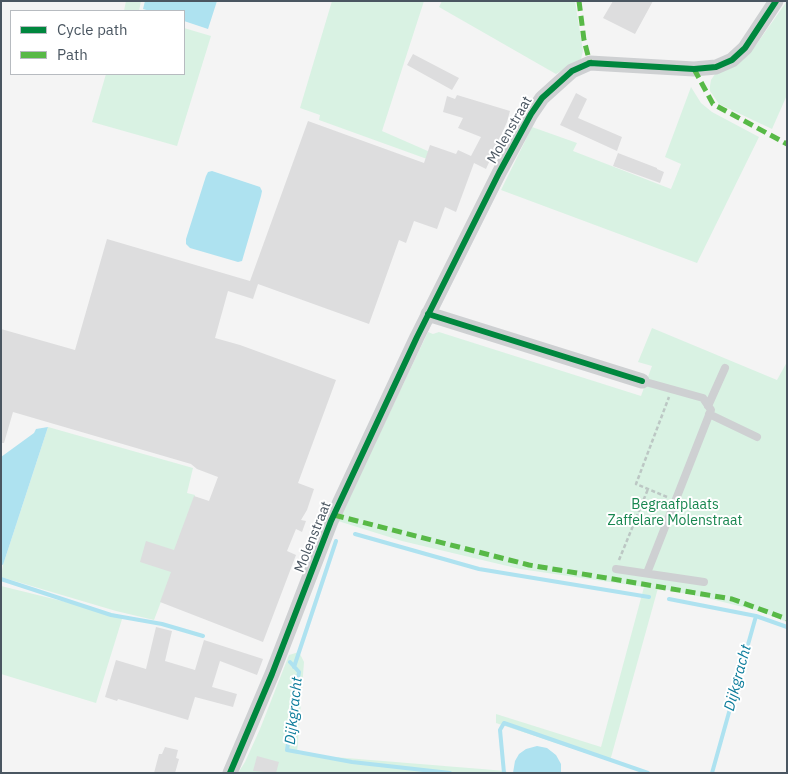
<!DOCTYPE html>
<html>
<head>
<meta charset="utf-8">
<style>
  body { margin:0 }
  #map { position:relative; width:788px; height:774px; overflow:hidden; background:#f4f4f4; font-family:"IBM Plex Sans",sans-serif }
  canvas { display:block }
  .frame { position:absolute; inset:0; border:2px solid #4a5661; pointer-events:none }
  .legend { position:absolute; left:10px; top:10px; width:175px; height:65px; box-sizing:border-box; background:#fff; border:1px solid #b7bbc0; margin:0; padding:6px 9px; list-style:none; font-size:15px; color:#4a5661 }
  .legend li { display:flex; align-items:center; gap:10px; height:25px }
  .legend b { width:25px; border:1px solid #b7bbc0 }
</style>
</head>
<body>
<div id="map">
<canvas width="788" height="774"></canvas>
<div class="frame"></div>
<ul class="legend">
<li><b style="height:6px;background:#00873e"></b>Cycle path</li>
<li><b style="height:6px;background:#58b947"></b>Path</li>
</ul>
</div>
<script>
const context = document.querySelector('canvas').getContext('2d');
context.lineJoin = 'round';
function paint(path, color) { context.fillStyle = color; context.fill(path, 'evenodd'); }
const poly = rows => new Path2D(rows.map(r => 'M' + r).join(''));
function trace(path, color, width, dash) { context.strokeStyle = color; context.lineWidth = width; context.lineCap = dash ? 'butt' : 'round'; context.setLineDash(dash || []); context.stroke(path); }
function write(font, color, halo, rows, align = 'center') {
  context.font = font + ' "IBM Plex Sans",sans-serif'; context.lineWidth = 4; context.setLineDash([]); context.textBaseline = 'middle'; context.strokeStyle = halo; context.fillStyle = color; for (const [text, x, y, turn = 0] of rows) {
    context.save(); context.translate(x, y); context.rotate((+turn || 0) * Math.PI / 180); context.textAlign = isNaN(turn) ? turn : align; if (halo) context.strokeText(text, 0, 0); context.fillText(text, 0, 0); context.restore();
  }
}
const green = poly([
  [126,1,141,1,139,11,124,11],
  [332,1,424,1,382,131,430,152,427,159,319,120,320,115,300,108],
  [442,1,575,1,583,51,581,59,556,74,439,7],
  [787,1,787,95,772,129,719,104,710,91,710,86,711,80,715,74,744,57,756,45],
  [184,28,211,36,177,146,92,122,106,74,184,74],
  [691,87,701,103,712,112,759,137,697,263,501,190,532,127,577,143,573,151,671,189,681,164,665,157],
  [652,328,777,380,787,362,787,622,759,611,707,598,658,588,610,761,496,723,496,714,601,747,644,587,520,569,402,541,338,521,428,332,433,334,439,332,641,396,652,366,638,362],
  [48,427,193,468,187,493,195,495,171,563,175,565,154,620,116,611,1,577,3,565],
  [1,586,123,616,96,703,1,674],
  [299,652,304,662,297,754,506,771,507,773,238,773,245,762,260,729,289,655]
]);
const water = poly([
  [145,1,217,1,208,29,184,21,184,11,150,11,143,9],
  [212,171,260,187,262,191,261,196,242,261,238,262,190,248,186,244,186,239,206,176,208,172],
  [48,427,3,565,1,564,1,457,34,433,36,429],
  [537,746,547,748,556,755,561,764,561,773,513,773,515,761,519,754,526,749]
]);
const stream = poly([
  [355,534,479,569,649,597],
  [1,579,111,615,162,624,203,636],
  [669,599,756,616],
  [290,662,299,672,287,750,352,762,450,773],
  [294,667,336,541],
  [504,773,500,730,504,723,648,773],
  [712,773,756,616,787,627]
]);
const building = poly([
  [613,1,653,1,635,34,603,18],
  [413,54,459,78,452,90,407,65],
  [576,93,587,99,578,118,622,137,617,151,560,125],
  [457,95,510,111,507,122,486,169,474,163,456,212,445,207,437,229,414,221,406,243,399,240,369,324,258,284,253,299,228,291,215,338,240,345,336,380,298,483,314,489,307,510,301,520,306,521,302,532,296,529,287,551,296,555,263,642,160,602,171,572,140,562,146,541,174,550,194,496,209,501,218,477,197,469,191,464,13,412,4,443,1,443,1,329,75,350,107,239,250,281,308,121,424,163,430,145,456,154,458,150,471,156,481,137,458,128,463,118,443,112,447,96,455,99],
  [618,153,657,168,657,169,664,172,660,183,613,166],
  [156,627,172,631,165,661,195,670,204,640,263,659,257,675,220,661,212,687,237,694,233,707,195,697,188,720,118,699,117,701,105,697,116,660,146,669],
  [165,747,178,750,176,758,179,759,175,773,154,773,159,754,162,754],
  [257,756,279,762,276,773,253,771]
]);
const path = poly([
  [667,497,636,484,669,397],
  [619,560,648,489]
]);
const service = poly([
  [642,381,703,398,711,410,647,573],
  [708,406,725,368],
  [709,414,757,437],
  [616,569,704,582]
]);
const minor = poly([
  [428,314,642,381],
  [230,773,272,674,331,521,417,337,499,173,531,114,542,98,572,71,590,63,694,69,716,67,732,60,745,48,776,1]
]);
const quiet = poly([
  [579,1,584,40,590,63],
  [694,69,713,104,787,144],
  [334,515,529,565,732,599,787,619]
]);
const cycleway = poly([
  [428,314,642,381],
  [230,773,272,674,331,521,417,337,499,173,531,114,542,98,572,71,590,63,694,69,716,67,732,60,745,48,776,1]
]);
const streetNames = [
  ["Molenstraat",510,130,-60],
  ["Molenstraat",313,537,-68]
];
const parkNames = [
  ["Begraafplaats",675,505],
  ["Zaffelare Molenstraat",675,521]
];
const waterNames = [
  ["Dijkgracht",738,678,-75],
  ["Dijkgracht",294,711,-84]
];
paint(green, '#d9f2e3');
paint(water, '#aee2f0');
trace(stream, '#aee2f0', 4);
paint(building, '#ddddde');
trace(path, '#bcc7c4', 2.5, [4, 2.5]);
trace(service, '#ced0d2', 8);
trace(minor, '#ced0d2', 15);
trace(quiet, '#58b947', 5, [10, 5]);
trace(cycleway, '#00873e', 6);
write('14px', '#4a5661', '#fff', streetNames);
write('14px', '#17864f', '#fff', parkNames);
write('italic 15px', '#0c7c9b', '#fff', waterNames);
</script>
</body>
</html>
